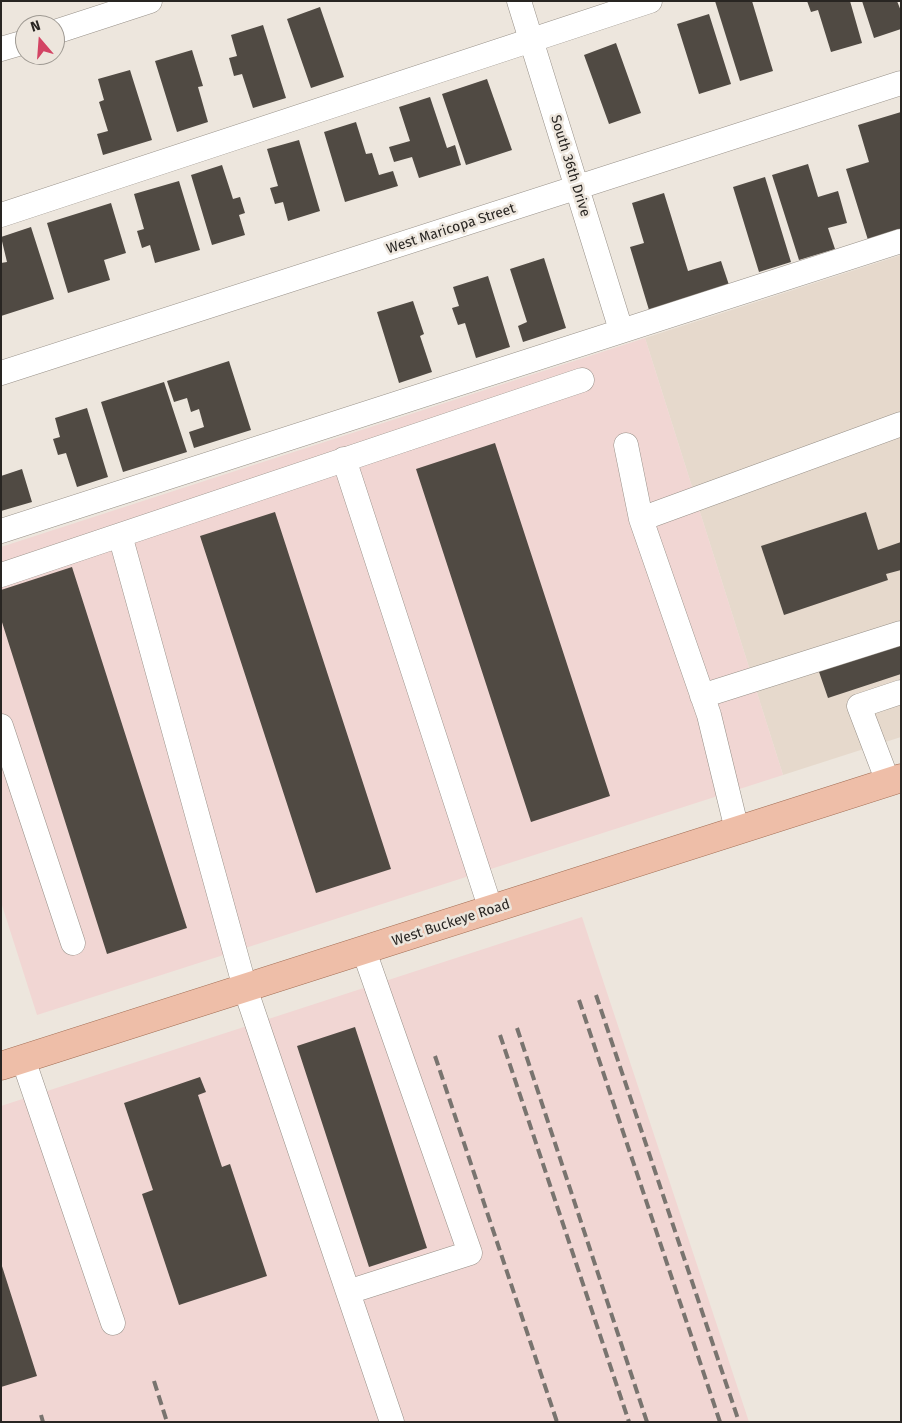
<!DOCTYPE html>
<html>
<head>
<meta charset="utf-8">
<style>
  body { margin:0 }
  #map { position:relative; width:902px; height:1423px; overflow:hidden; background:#ede6dd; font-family:"Fira Sans",sans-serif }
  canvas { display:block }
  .frame { position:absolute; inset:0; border:2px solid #282522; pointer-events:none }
  .north { position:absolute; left:15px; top:15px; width:50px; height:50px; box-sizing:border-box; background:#ede6dd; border:1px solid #9e9992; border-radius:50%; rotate:342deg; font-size:14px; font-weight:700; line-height:20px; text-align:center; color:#282522 }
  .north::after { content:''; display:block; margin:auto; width:18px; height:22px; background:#d34464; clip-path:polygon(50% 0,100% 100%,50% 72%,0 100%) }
</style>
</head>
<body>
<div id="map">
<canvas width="902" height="1423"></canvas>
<div class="frame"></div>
<div class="north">N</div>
</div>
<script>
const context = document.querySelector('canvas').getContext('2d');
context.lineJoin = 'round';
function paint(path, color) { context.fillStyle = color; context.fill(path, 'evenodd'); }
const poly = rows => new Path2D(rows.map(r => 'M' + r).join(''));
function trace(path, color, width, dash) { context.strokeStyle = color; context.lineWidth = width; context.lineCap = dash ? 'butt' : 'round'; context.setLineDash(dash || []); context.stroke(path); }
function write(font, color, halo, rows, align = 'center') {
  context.font = font + ' "Fira Sans",sans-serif'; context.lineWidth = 5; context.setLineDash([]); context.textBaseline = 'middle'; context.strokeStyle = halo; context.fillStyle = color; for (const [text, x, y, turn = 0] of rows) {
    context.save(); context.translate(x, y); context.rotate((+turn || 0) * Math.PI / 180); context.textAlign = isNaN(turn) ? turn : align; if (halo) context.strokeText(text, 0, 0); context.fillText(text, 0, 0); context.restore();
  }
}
const built = poly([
  [901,255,901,737,783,775,645,338]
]);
const industrial = poly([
  [645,338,783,775,37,1015,1,902,1,547],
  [582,917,749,1422,1,1422,1,1106]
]);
const building = poly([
  [715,1,752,1,773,71,740,81],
  [807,1,850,1,862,43,831,52,818,10,811,12],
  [862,1,897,1,901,11,901,29,874,38],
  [320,7,344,77,311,88,287,19],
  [709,14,731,84,699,94,677,24],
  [263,25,286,98,253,108,242,74,234,76,229,58,237,56,231,35],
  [616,43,641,113,609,124,584,55],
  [192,50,203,86,198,87,208,122,177,132,155,61],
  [130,70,152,140,103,155,97,134,108,131,99,102,104,100,98,79],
  [487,79,512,150,466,165,442,94],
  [430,97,447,148,455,145,461,165,419,178,412,157,394,162,389,147,410,141,399,107],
  [901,112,901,230,868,240,846,169,869,162,858,125],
  [356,122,366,154,372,153,379,175,393,171,398,186,345,202,324,132],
  [299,140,320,211,288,221,283,202,275,204,270,188,278,186,267,149],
  [808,164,818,197,838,191,847,223,828,228,835,249,799,260,772,175],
  [222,165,233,199,240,197,245,213,239,215,245,235,212,245,191,175],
  [765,177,791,262,759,272,733,187],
  [179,181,200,250,155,263,150,245,142,248,137,231,144,229,134,194],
  [664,193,688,271,721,261,729,285,649,310,630,247,644,243,632,203],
  [111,203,126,253,104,260,110,280,68,293,47,223],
  [31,227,54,299,1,316,1,263,7,262,1,237],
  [544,258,566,328,523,342,518,326,527,322,510,269],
  [488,276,510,347,476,358,465,323,458,325,452,308,459,306,453,287],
  [413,301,424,334,420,336,432,372,399,383,377,312],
  [229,361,251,430,194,448,189,432,204,427,199,409,191,412,187,398,174,402,167,381],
  [164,382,187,452,123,472,101,402],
  [87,408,108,477,77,487,66,453,58,455,53,439,60,437,55,418],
  [495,443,610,796,531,822,416,469],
  [22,469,32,502,1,511,1,476],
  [275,512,391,869,316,893,200,536],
  [866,512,878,550,901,542,901,570,886,574,888,580,784,615,761,546],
  [72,567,187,928,107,954,1,619,1,590],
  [901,642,901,674,828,698,818,669],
  [355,1027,427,1248,369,1267,297,1046],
  [200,1077,206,1092,198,1095,222,1167,230,1164,267,1276,179,1305,142,1194,153,1190,124,1103],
  [1,1263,37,1376,1,1387]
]);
const minor = poly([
  [519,1,621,330],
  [55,32,150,1],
  [1,49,25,42],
  [1,215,650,1],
  [1,373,901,83],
  [626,445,641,519],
  [344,459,491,910],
  [1,531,901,241],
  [120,535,245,988,392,1422],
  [1,575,582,380],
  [702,696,901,633],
  [1,726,73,943],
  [888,782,859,706,901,692],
  [737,830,709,715,641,519,901,424],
  [23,1059,113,1323],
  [348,1292,470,1253,364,951]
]);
const major = poly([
  [1,1066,901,778]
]);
const rail = poly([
  [596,995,739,1422],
  [579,1000,720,1422],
  [517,1028,647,1422],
  [500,1035,629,1422],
  [435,1056,557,1422],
  [154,1381,167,1422],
  [41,1415,43,1422]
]);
const streetNames = [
  ["South 36th Drive",570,166,73],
  ["West Maricopa Street",451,229,-18],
  ["West Buckeye Road",451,923,-18]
];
paint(built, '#e6d9cc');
paint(industrial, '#f1d6d3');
paint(building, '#504a43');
trace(minor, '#979088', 25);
trace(major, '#a16c53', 29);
trace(minor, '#fff', 24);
trace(major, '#eebea8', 28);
trace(rail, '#79746f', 4, [10, 5]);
write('14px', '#282522', '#ede6dd', streetNames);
</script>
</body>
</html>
